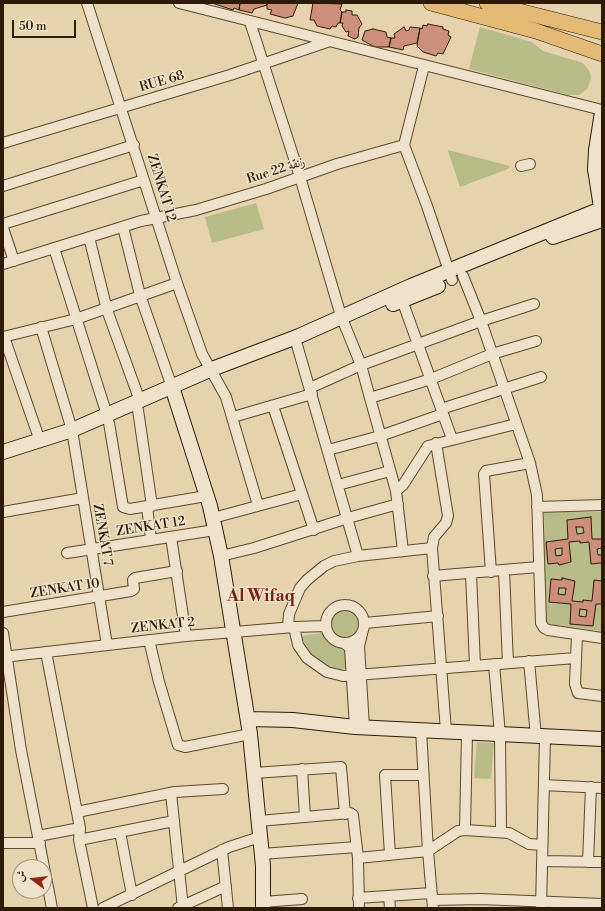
<!DOCTYPE html>
<html>
<head>
<meta charset="utf-8">
<style>
  body { margin:0 }
  #map { position:relative; width:605px; height:911px; overflow:hidden; background:#e6d3ad; font-family:"Libre Bodoni",Amiri,serif }
  canvas { display:block }
  .frame { position:absolute; inset:0; border:4px solid #2d1b07; pointer-events:none }
  .north { position:absolute; left:12px; top:859px; width:40px; height:40px; box-sizing:border-box; background:#efe2ca; border:1px solid #a1927c; border-radius:50%; rotate:285deg; font-size:11px; font-weight:700; line-height:16px; text-align:center; color:#2d1b07 }
  .north::after { content:''; display:block; margin:auto; width:14px; height:18px; background:#8f2418; clip-path:polygon(50% 0,100% 100%,50% 72%,0 100%) }
  .scale { position:absolute; left:12px; top:20px; width:64px; height:18px; box-sizing:border-box; border:2px solid #2d1b07; border-top:0; padding-left:5px; font-size:12px; line-height:14px; white-space:nowrap; color:#2d1b07; -webkit-text-stroke:3px #efe2ca; paint-order:stroke }
</style>
</head>
<body>
<div id="map">
<canvas width="605" height="911"></canvas>
<div class="frame"></div>
<div class="north">ش</div>
<div class="scale">50 m</div>
</div>
<script>
const context = document.querySelector('canvas').getContext('2d');
context.lineJoin = 'round';
function paint(path, color) { context.fillStyle = color; context.fill(path, 'evenodd'); }
const poly = rows => new Path2D(rows.map(r => 'M' + r).join(''));
function trace(path, color, width, dash) { context.strokeStyle = color; context.lineWidth = width; context.lineCap = dash ? 'butt' : 'round'; context.setLineDash(dash || []); context.stroke(path); }
function write(font, color, halo, rows, align = 'center') {
  context.font = font + ' "Libre Bodoni",Amiri,serif'; context.lineWidth = 3; context.setLineDash([]); context.textBaseline = 'middle'; context.strokeStyle = halo; context.fillStyle = color; for (const [text, x, y, turn = 0] of rows) {
    context.save(); context.translate(x, y); context.rotate((+turn || 0) * Math.PI / 180); context.textAlign = isNaN(turn) ? turn : align; if (halo) context.strokeText(text, 0, 0); context.fillText(text, 0, 0); context.restore();
  }
}
const green = poly([
  [480,27,532,42,543,51,583,63,590,72,591,78,588,88,579,95,569,95,469,69],
  [448,151,448,150,510,166,508,169,460,187],
  [256,203,264,229,212,243,205,217],
  [544,512,602,512,602,631,546,624],
  '329 624a16 16 0 1 1 32 0a16 16 0 1 1-32 0Z',
  [320,633,323,633,331,644,345,649,346,669,342,670,328,667,312,656,308,650,301,636],
  [477,742,494,743,491,779,474,778]
]);
const building = poly([
  [212,3,240,3,239,10,234,8,233,10,212,3],
  [240,3,267,3,267,5,254,9,252,13,239,10,240,3],
  [267,3,298,3,293,16,285,18,270,14,272,10,267,9,267,3],
  [313,3,342,4,340,10,342,12,340,23,338,23,336,27,332,26,330,29,317,26,314,20,310,20,313,3],
  [346,10,352,11,352,15,357,15,362,24,359,28,358,37,355,39,348,36,349,31,346,32,342,26,343,23,340,23,342,12,346,12,346,10],
  [428,24,443,27,443,29,449,31,448,35,451,37,443,54,438,53,436,56,423,52,417,46,420,28,422,29,423,25,427,26,428,24],
  [404,27,406,31,409,30,410,27,420,28,417,43,404,46,403,50,389,47,391,38,395,38,394,34,404,27],
  [373,29,386,32,387,37,391,38,389,47,375,47,362,40,365,31,373,29],
  [591,517,592,539,602,539,602,548,597,549,598,555,602,555,602,564,601,563,591,564,589,542,580,543,580,541,569,542,571,562,559,565,558,563,548,564,546,542,568,539,567,520,591,517],
  [576,527,583,527,584,533,577,534,576,527],
  [562,548,562,555,556,556,555,549,562,548],
  [562,578,575,581,572,601,583,602,583,600,592,601,594,580,602,581,602,604,596,604,593,626,570,624,571,604,549,602,551,579,562,580,562,578],
  [559,588,566,588,565,595,558,594,559,588],
  [580,609,587,610,586,617,579,616,580,609]
]);
const street = poly([
  [87,3,177,283,202,354,226,397,258,505],
  [179,3,602,110],
  [250,22,300,177,341,316,361,365,370,398,396,491,403,551],
  [424,66,404,145,427,206,452,280],
  [3,143,230,75,327,42],
  [521,166,530,164],
  [3,186,134,145],
  [3,224,144,180],
  [123,227,140,295,172,387],
  [3,228,14,261],
  [89,237,107,310,140,401],
  [54,248,107,415],
  [3,264,141,221,196,210,266,189,337,164,404,145],
  [463,276,481,321,530,463,537,495,541,623,544,628,548,630,602,638],
  [402,300,452,439],
  [41,327,72,430,107,645],
  [3,337,76,319,177,283],
  [4,337,40,441],
  [297,345,358,556],
  [310,388,361,365,481,321,534,304],
  [370,398,431,379,492,354,536,341],
  [273,406,314,530],
  [441,409,541,377],
  [138,410,152,506],
  [233,417,312,394],
  [109,423,123,507,130,509,206,496],
  [436,443,448,516,446,523,434,537,432,548,446,731],
  [328,450,380,436,443,414],
  [338,485,390,471],
  [396,491,403,485,428,446,516,424],
  [147,507,151,539],
  [537,507,602,505],
  [3,512,83,498],
  [213,518,302,494],
  [171,537,186,636],
  [67,553,215,530],
  [221,556,254,548,348,518,398,504],
  [504,571,508,663],
  [491,572,484,474,486,471,530,463],
  [471,574,475,665],
  [433,576,538,567],
  '326 624a19 19 0 1 1 38 0a19 19 0 1 1-38 0Z',
  [3,612,131,591,134,589,133,580,135,578,177,571],
  [365,623,438,616],
  [288,627,289,614,300,588,307,580,324,566,334,561,358,556,432,548],
  [294,627,298,645,307,658,327,672,343,676,576,658],
  [3,633,21,750,52,908],
  [362,634,359,646,364,727],
  [577,635,575,684,578,693,602,696],
  [149,640,159,682,178,745,185,747,250,734],
  [344,643,350,648,355,727],
  [46,652,80,828,79,840,93,908],
  [3,657,186,636,294,627,326,626],
  [529,661,536,737],
  [494,664,500,735,501,831],
  [421,730,428,851,433,908],
  [302,769,305,817],
  [254,773,341,767,345,814],
  [544,785,602,788],
  [171,793,183,908],
  [77,812,175,792,223,789],
  [259,821,350,813,353,815,358,858,359,908],
  [465,830,467,733],
  [120,832,132,895],
  [38,836,80,828],
  [79,840,174,821],
  [3,843,40,843],
  [222,850,228,908],
  [261,854,357,847],
  [390,855,385,775,423,775],
  [358,858,428,851,458,831,465,830,509,833,529,844,542,845],
  [542,861,602,862],
  [588,862,591,787],
  [389,896,390,908],
  [358,898,431,893],
  [433,900,480,899,602,904],
  [263,902,302,899],
  [103,908,229,847,260,837],
  [178,908,226,886],
  [541,908,545,737]
]);
const secondary = poly([
  [602,112,596,150,595,169,602,214],
  [553,237,602,220],
  [393,304,438,286],
  [172,387,210,506,221,556,250,734,263,866,263,908],
  [3,452,72,430,212,369,299,336,411,286,601,209],
  [248,719,293,720,355,727,602,739]
]);
const primary = poly([
  [431,3,536,31,602,54],
  [487,3,602,32]
]);
const streetNames = [
  ["RUE 68",162,82,-16],
  ["Rue 22 زنقة",276,171,-18],
  ["ZENKAT 12",161,188,73],
  ["ZENKAT 12",151,527,-9],
  ["ZENKAT 7",102,535,80],
  ["ZENKAT 10",65,589,-9],
  ["ZENKAT 2",163,626,-6]
];
const districtNames = [
  ["Al Wifaq",261,597]
];
paint(green, '#b7bc88');
paint(building, '#cd8f7c');
trace(building, '#2d1b07', 1);
trace(street, '#5b4930', 12);
trace(secondary, '#2d1b07', 16);
trace(primary, '#2d1b07', 16);
trace(street, '#efe2ca', 10);
trace(secondary, '#efe2ca', 14);
trace(primary, '#e3ba76', 15);
write('13px', '#2d1b07', '#efe2ca', streetNames);
write('bold 17px', '#7a1f14', '#efe2ca', districtNames);
</script>
</body>
</html>
